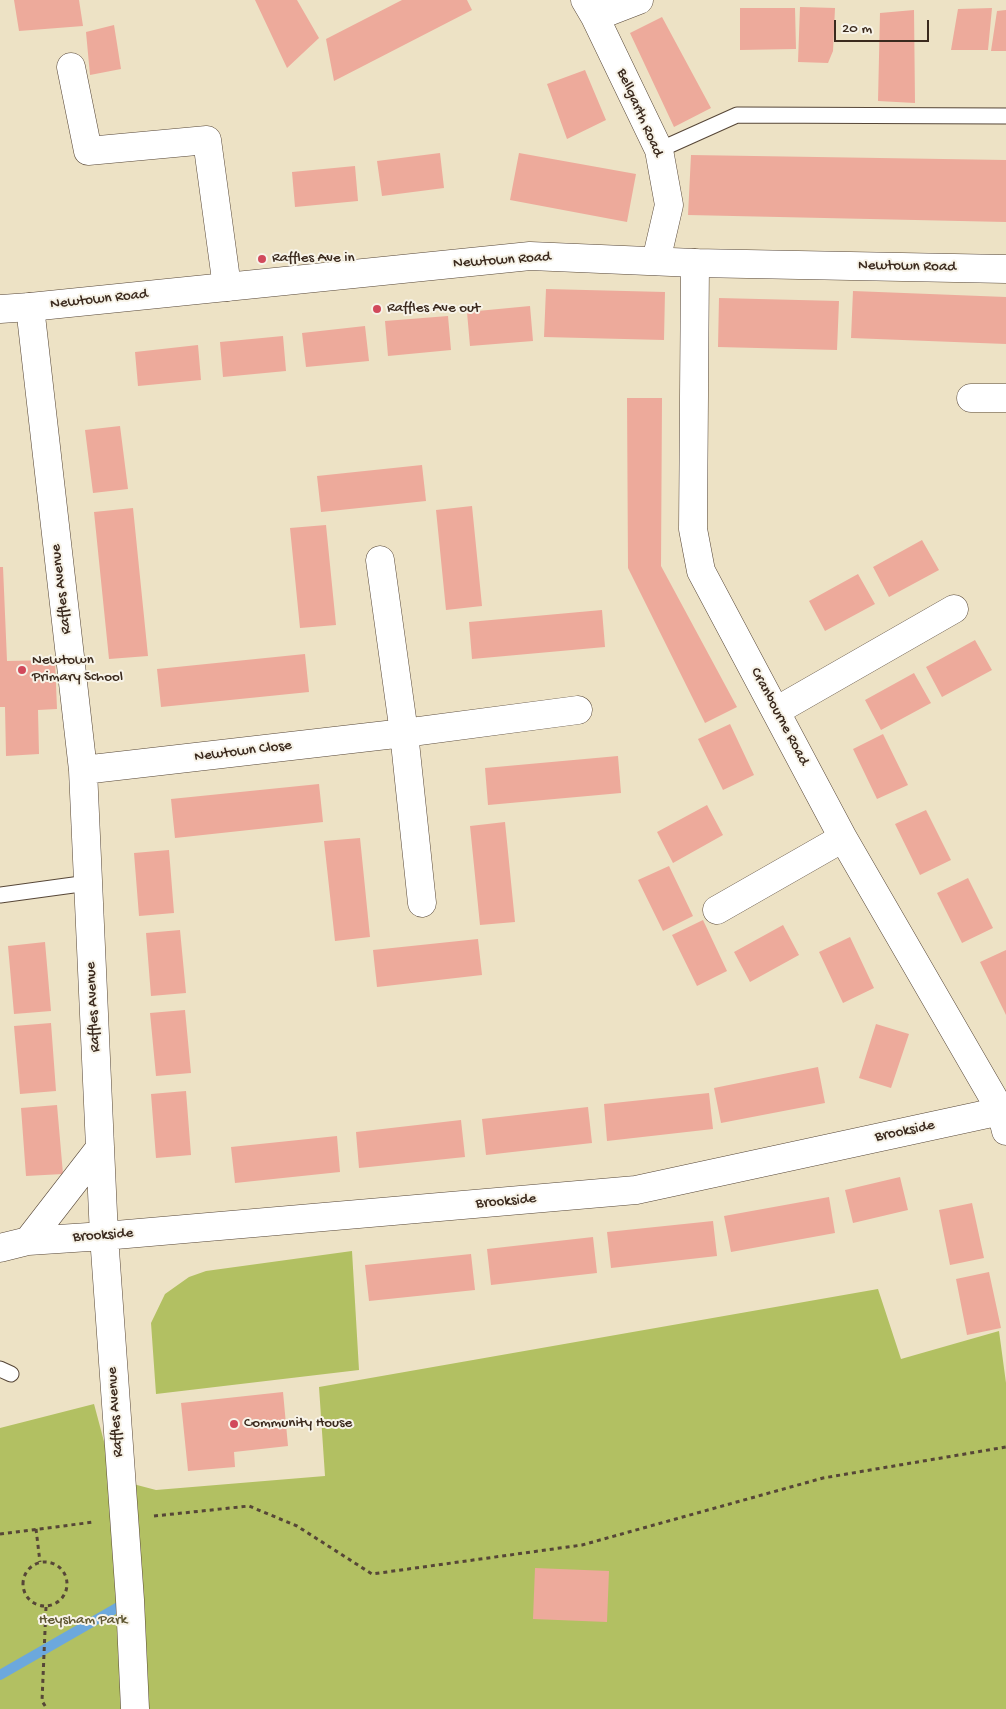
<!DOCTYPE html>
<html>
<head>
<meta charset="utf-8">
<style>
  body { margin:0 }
  #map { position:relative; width:1006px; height:1709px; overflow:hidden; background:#ede2c5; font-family:"Gochi Hand",sans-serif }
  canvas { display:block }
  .scale { position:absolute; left:834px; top:20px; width:95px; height:22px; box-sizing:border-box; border:2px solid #3b2a1e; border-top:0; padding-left:6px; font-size:15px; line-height:18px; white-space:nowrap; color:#3b2a1e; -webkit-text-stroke:4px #f7f3e8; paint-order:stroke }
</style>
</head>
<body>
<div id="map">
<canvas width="1006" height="1709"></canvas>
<div class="scale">20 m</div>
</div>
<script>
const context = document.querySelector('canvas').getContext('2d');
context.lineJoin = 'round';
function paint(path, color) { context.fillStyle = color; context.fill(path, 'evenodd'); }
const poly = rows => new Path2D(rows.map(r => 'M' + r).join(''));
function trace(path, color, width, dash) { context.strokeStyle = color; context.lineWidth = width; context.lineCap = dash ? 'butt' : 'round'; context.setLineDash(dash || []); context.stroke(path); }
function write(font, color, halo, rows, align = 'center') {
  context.font = font + ' "Gochi Hand",sans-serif'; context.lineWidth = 4; context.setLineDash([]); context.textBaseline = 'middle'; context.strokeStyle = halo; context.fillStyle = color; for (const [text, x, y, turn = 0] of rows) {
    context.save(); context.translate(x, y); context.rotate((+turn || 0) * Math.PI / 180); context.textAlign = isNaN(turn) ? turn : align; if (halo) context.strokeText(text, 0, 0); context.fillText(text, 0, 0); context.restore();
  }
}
const green = poly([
  [352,1251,359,1370,156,1394,151,1323,165,1294,189,1277,206,1271],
  [878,1289,901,1359,999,1331,1006,1383,1006,1709,0,1709,0,1428,94,1404,114,1479,156,1490,325,1476,319,1387]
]);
const stream = poly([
  [0,1675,127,1602]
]);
const building = poly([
  [14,0,79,0,83,26,19,31],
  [255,0,297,0,319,38,287,68],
  [402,0,467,0,472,10,334,81,326,39],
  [800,7,835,8,833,51,828,63,798,62],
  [740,8,795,8,796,49,740,50],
  [992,8,988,50,951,50,958,9],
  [914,10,915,103,878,101,880,13],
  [1006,10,1006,51,991,51,997,11],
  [662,17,711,108,674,127,630,33],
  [114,25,121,69,90,75,86,32],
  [585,70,606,120,567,139,547,84],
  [440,153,444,188,382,196,377,161],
  [519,153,636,174,627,222,510,200],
  [691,155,1006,160,1006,222,688,215],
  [355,166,358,201,295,207,292,172],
  [546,289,665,292,664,340,544,337],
  [853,291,1006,297,1006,344,851,338],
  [719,298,839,301,837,350,718,347],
  [530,306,533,341,470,346,467,312],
  [448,316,451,350,388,356,385,321],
  [365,326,369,361,306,367,302,333],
  [283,336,286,371,223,377,220,342],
  [198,345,201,380,138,386,135,352],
  [627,398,662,398,661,566,737,707,705,723,628,568],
  [120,426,128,489,93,493,85,430],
  [422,465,426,501,321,512,317,476],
  [472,506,482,606,446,610,436,510],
  [133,508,148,656,109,659,94,512],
  [326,525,336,625,300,628,290,528],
  [922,540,939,570,889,597,873,567],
  [0,567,3,567,7,661,55,660,57,709,38,710,39,754,6,756,5,707,0,707],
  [858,574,875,604,825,631,809,601],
  [602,610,605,647,472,659,469,622],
  [975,640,992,670,942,697,926,667],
  [305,654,309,692,161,707,157,669],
  [914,673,931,703,881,730,865,700],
  [730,724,754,775,723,790,698,739],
  [883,734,908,785,877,799,853,749],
  [618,756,621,793,488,805,485,768],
  [319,784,323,822,175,838,171,799],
  [707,805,723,835,673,863,657,832],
  [926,810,951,860,920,875,895,824],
  [505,822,515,922,480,925,470,826],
  [360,838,370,937,335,941,324,841],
  [169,850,174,913,139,916,134,853],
  [669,866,693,916,663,931,638,880],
  [968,878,993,928,962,943,937,893],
  [703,920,727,971,697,986,672,935],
  [783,925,799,955,750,982,734,952],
  [180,930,186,993,151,996,146,933],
  [850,937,874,988,843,1003,819,952],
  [478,939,482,975,377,987,373,950],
  [45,942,51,1011,14,1014,8,946],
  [1006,950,1006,1015,980,962],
  [185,1010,191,1073,156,1076,150,1013],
  [51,1023,56,1091,20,1094,14,1026],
  [876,1024,909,1034,891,1088,859,1078],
  [818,1067,825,1103,721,1123,714,1088],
  [186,1091,191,1155,156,1158,151,1094],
  [709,1093,713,1129,607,1141,604,1104],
  [57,1105,63,1174,26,1176,21,1108],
  [588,1107,592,1143,486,1155,482,1119],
  [461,1120,465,1157,359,1168,356,1132],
  [337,1136,340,1172,235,1183,231,1147],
  [900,1177,908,1210,853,1223,845,1190],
  [829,1197,835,1233,731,1252,724,1216],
  [972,1203,984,1258,950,1265,939,1210],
  [713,1221,717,1256,611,1268,607,1232],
  [593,1237,597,1273,491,1285,487,1249],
  [471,1254,475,1290,369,1301,365,1265],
  [989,1272,1001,1328,967,1335,956,1279],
  [283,1392,288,1446,234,1452,235,1467,188,1471,181,1403],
  [535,1568,609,1571,607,1622,533,1619]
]);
const path = poly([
  [154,1516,249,1506,297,1526,372,1574,582,1545,823,1478,1006,1447],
  [36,1529,40,1562],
  [0,1534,94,1522],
  '23 1584a22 22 0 1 1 44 0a22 22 0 1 1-44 0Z',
  [46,1607,42,1701,47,1709]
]);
const lane = poly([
  [659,150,737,115,1006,116],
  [0,895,88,883],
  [0,1369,11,1374]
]);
const street = poly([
  [585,0,595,17,659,150,669,205,656,261],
  [595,17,639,0],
  [71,67,88,151,207,140,227,287],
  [695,263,693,529,701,571,843,838,1001,1111,1006,1131],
  [30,307,83,770,104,1236,130,1600,135,1709],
  [971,398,1006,398],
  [380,560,404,733,422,903],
  [776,711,954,609],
  [83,770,404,733,578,710],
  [717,910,843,838],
  [28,1241,100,1148],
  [0,1248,28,1241,104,1236,636,1190,1006,1110]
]);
const secondary = poly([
  [0,309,30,307,530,256,695,263,1006,269]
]);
const markers = [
  [262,259,5,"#d1495b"],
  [377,309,5,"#d1495b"],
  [22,670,5,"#d1495b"],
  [234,1424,5,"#d1495b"]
];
const streetNames = [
  ["Bellgarth Road",639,113,66],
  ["Newtown Road",502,261,-4],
  ["Newtown Road",907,267,1],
  ["Newtown Road",99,300,-6],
  ["Raffles Avenue",62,589,-97],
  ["Cranbourne Road",779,717,62],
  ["Newtown Close",243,752,-7],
  ["Raffles Avenue",94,1007,-93],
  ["Brookside",905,1132,-12],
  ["Brookside",506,1202,-5],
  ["Brookside",103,1236,-4],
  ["Raffles Avenue",116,1412,-94]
];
const poiNames = [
  ["Raffles Ave in",272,259],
  ["Raffles Ave out",387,309],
  ["Newtown",32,661],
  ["Primary School",32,678],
  ["Community House",244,1424]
];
const parkNames = [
  ["Heysham Park",83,1621]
];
paint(green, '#b2c062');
trace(stream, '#6ca8dd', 10);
paint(building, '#edaa9b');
trace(lane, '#564637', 17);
trace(street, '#564637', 29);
trace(secondary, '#564637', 29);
trace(path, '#564637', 3, [4, 4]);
trace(lane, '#fff', 15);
trace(street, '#fff', 28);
trace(secondary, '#fff', 28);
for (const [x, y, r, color] of markers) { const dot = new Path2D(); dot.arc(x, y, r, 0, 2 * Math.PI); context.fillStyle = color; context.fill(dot); trace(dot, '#f7f3e8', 2); }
write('15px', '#3b2a1e', '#f7f3e8', streetNames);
write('15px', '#3b2a1e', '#f7f3e8', poiNames, 'left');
write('15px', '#5f5732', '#f7f3e8', parkNames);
</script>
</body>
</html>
